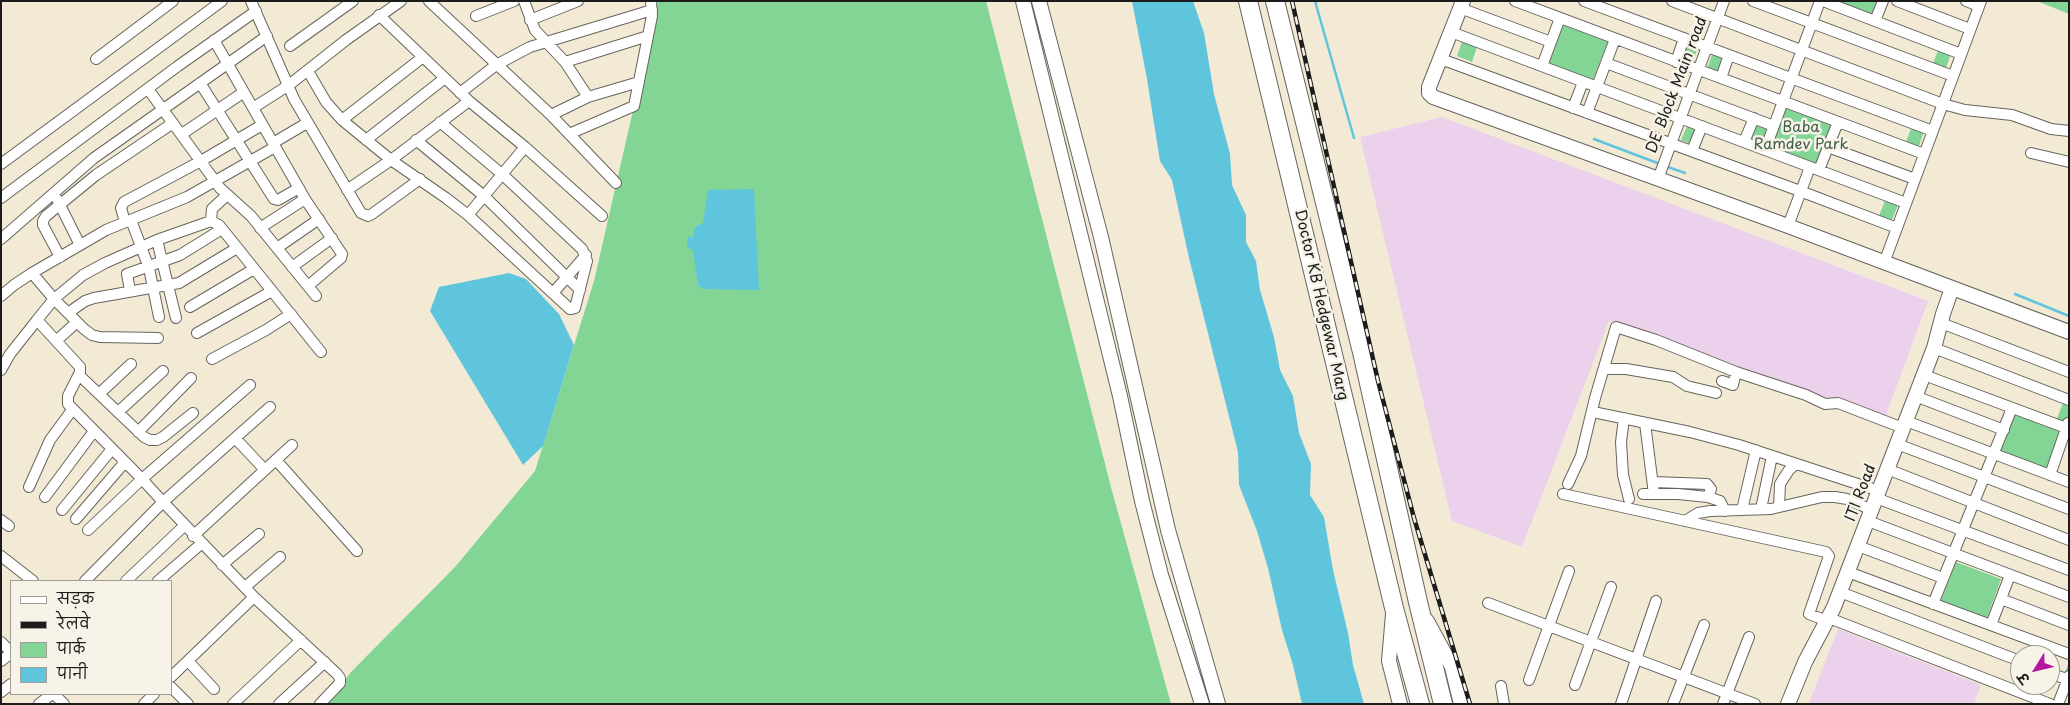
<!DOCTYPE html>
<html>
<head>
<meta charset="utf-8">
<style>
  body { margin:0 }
  #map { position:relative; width:2070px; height:705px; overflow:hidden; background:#f3ead5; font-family:"Playpen Sans","Playpen Sans Deva",sans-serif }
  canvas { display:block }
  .frame { position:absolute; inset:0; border:2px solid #1c1c1c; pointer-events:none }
  .legend { position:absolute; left:10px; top:580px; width:162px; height:115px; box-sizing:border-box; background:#f7f3e8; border:1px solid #9f9d96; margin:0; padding:6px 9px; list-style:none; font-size:15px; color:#1c1c1c }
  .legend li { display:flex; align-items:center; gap:10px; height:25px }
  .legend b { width:25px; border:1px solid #9f9d96 }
  .north { position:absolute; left:2010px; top:645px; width:50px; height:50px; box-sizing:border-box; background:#f7f3e8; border:1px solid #9f9d96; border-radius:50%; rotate:234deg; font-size:14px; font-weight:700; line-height:20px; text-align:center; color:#1c1c1c }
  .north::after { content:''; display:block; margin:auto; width:18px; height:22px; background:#b5179e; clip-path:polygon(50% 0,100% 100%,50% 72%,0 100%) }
</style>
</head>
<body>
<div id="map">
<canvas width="2070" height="705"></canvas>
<div class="frame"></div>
<ul class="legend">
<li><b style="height:6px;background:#fff"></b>सड़क</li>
<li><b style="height:6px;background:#1c1c1c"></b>रेलवे</li>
<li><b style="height:14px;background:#83d596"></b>पार्क</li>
<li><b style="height:14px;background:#5fc5dd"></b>पानी</li>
</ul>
<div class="north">उ</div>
</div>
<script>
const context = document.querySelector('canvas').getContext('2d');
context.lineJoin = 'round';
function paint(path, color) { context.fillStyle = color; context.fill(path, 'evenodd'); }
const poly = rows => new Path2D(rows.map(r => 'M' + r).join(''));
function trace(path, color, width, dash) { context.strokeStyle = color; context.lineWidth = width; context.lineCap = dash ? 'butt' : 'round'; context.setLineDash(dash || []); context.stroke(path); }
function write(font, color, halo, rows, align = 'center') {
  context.font = font + ' "Playpen Sans",sans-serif'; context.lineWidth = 5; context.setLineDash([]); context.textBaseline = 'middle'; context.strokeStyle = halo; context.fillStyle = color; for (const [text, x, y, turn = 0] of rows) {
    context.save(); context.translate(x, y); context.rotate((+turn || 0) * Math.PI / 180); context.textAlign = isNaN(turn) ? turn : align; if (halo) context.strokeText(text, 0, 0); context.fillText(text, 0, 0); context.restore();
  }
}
const built = poly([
  [1442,117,1928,301,1885,418,1609,321,1522,547,1452,521,1360,137],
  [1838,629,1981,685,1974,704,1809,703]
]);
const green = poly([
  [658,1,986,1,1112,491,1171,704,327,704,351,672,455,567,535,471,594,281],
  [1837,1,1878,1,1873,15],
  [2037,1,2069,1,2069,14],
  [1563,24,1608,41,1593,80,1548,63],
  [1463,39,1478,44,1472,62,1457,56],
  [1685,42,1698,47,1692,64,1679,59],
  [1939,48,1951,53,1945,71,1932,66],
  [1713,52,1727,57,1721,74,1707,69],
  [1785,108,1831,125,1816,165,1771,148],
  [1755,122,1768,128,1762,144,1749,139],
  [1688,124,1698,129,1692,144,1681,140],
  [1912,126,1924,131,1918,149,1905,144],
  [1886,198,1899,202,1892,220,1879,216],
  [2064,400,2069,402,2069,418,2066,425,2056,421],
  [2014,413,2062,431,2048,470,1999,452],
  [1956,562,2001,579,1987,618,1941,601]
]);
const water = poly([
  [1132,1,1193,1,1204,33,1214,94,1230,154,1232,185,1246,215,1246,242,1256,261,1260,290,1274,337,1280,370,1293,396,1299,433,1311,464,1310,495,1324,517,1333,570,1348,633,1353,665,1364,704,1302,704,1293,665,1282,630,1268,568,1257,531,1239,485,1238,452,1189,258,1172,180,1160,161,1147,79],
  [754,189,759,290,703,289,698,285,693,251,687,247,688,236,693,238,695,227,703,223,708,190],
  [509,273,526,279,559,314,574,345,543,446,523,465,430,311,439,287]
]);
const stream = poly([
  [1315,1,1354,138],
  [1594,139,1660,164],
  [1665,166,1685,173],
  [2015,294,2069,316],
  [2066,674,2069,666]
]);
const street = poly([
  [251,1,294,99,361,213,368,216,372,214,420,179],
  [429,1,551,115,616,183],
  [524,1,535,30,565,62,588,97,551,115],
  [1515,1,1924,154],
  [1584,1,1933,131],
  [1672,1,1943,104,1965,110,2012,115,2051,129,2069,131],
  [1753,1,1953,76],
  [1823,1,1961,54],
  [1897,1,1970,29],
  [1966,1,1979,6],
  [1460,8,1551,42],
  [476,16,514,1],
  [530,20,578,1],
  [1875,21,1883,1],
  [1451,32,1906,203],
  [214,40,253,108],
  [290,46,353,1],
  [96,59,173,1],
  [1441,59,1800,191,1897,228],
  [565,62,648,36],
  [1676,62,1684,38],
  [1606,63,1774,126],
  [1542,66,1560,18],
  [308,71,326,102,342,120,391,160,446,198,468,215,525,147,469,101,379,15],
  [1721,78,1729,55],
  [200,83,274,199,278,200,299,188],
  [148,89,220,188,251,216,316,296],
  [460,93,496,65,530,47,652,10],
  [588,97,639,82],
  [1573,108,1583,82],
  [1587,113,1615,39],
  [342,120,423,57],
  [440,122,503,175,582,249,587,261,575,308,570,309,468,215],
  [182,134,244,92],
  [569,134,634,106,652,16,651,1],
  [366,140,445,78],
  [416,140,484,196,580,290],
  [1744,142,1754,118],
  [273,143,307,123],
  [525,147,602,216],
  [1828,147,1915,179],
  [1765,150,1820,1],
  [1692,151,1702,126],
  [2031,153,2069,162],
  [1,164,222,1],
  [1819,170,1838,122],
  [1658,179,1724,1],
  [347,190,391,160,469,101],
  [1,198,178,66,256,11],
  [57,199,80,245],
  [131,220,149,268,159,317],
  [211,221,212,209,227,195],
  [125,222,121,208,124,202,201,161,262,125],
  [1788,226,1810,167],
  [260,228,305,199],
  [1,239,94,158,267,36],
  [157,240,176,318],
  [277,248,319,219],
  [60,257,43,225,43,221,46,216,96,175,173,123],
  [1884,263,1981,1],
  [292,267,332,238],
  [32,273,54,299,37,320,80,367,80,372,68,396,68,404,142,479,163,502,85,581],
  [308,286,341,258,342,254,305,199,253,108,289,85,346,40,401,1],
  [130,291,127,274,180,255,222,229],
  [553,293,586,255],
  [1,296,14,285,32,273,106,230,187,197,275,147],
  [190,307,254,269],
  [68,313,85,301,94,298,179,283,237,248],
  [1941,323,2069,372],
  [197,333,272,291],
  [158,338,100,337,92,335,84,329,54,299,83,275,105,263,157,240,211,221,219,225,321,352],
  [56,341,77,322],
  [1934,348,2069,400],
  [212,359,266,330,291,314],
  [1605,369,1626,369,1673,377,1687,386,1716,393],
  [1,370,10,354,37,320],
  [79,375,144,437,150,440,157,440,163,437,193,413],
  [1924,375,2069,429],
  [1722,381,1733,385,1736,372],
  [99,394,131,364],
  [1915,396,2004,430],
  [270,407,163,502,254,597,337,674,340,678,340,683,320,704],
  [118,412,163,371],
  [1593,412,1690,432,1739,445,1879,491],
  [1624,418,1621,442,1623,475,1629,499],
  [1906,421,2069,482],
  [1645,423,1654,494],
  [138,432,191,378],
  [235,438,265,470],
  [1897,444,2069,509],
  [276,460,357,551],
  [1887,469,2069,540],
  [2050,475,2068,423],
  [1654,482,1707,484,1711,489,1708,497],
  [1568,484,1581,456,1595,398,1616,327,1656,340,1736,372,1806,395,1825,404,1838,403,1903,428],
  [29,487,50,440,72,410],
  [1563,494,1826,552,1829,556,1809,614,1827,621],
  [1643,494,1678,494,1708,497,1720,501,1725,511],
  [45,497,94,431],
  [1876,498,2069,570],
  [1779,507,1780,484,1789,470,1796,464],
  [1761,509,1772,456],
  [62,510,112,449],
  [1742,510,1756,450],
  [76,519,125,462],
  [1,520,9,526],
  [1685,521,1698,513,1710,511,1771,509,1822,497,1835,497,1847,499,1872,510],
  [1868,521,2069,597],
  [88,530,142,479,250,385],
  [193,536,292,445],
  [1858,546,1943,578],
  [1,556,33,581],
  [222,565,259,534],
  [1848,572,2069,654],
  [126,581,184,526],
  [158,581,201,544],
  [245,587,280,557],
  [1840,592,2020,661],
  [2001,599,2069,625],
  [1488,603,1755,704],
  [1933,604,2012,408],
  [1829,618,2050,704],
  [1991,625,2010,575],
  [1,642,11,652],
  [1,661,11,653],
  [188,661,214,689],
  [2050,673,2069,680],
  [171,677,254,597],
  [1529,680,1569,571],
  [1575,685,1611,587],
  [1501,686,1504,704],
  [171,687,188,704],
  [1,692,11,684],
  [54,694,64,704],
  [39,704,52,694],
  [144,704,154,694],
  [233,704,301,640],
  [279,704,325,662],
  [1621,704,1656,601],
  [1673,704,1704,625],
  [1723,704,1749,637],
  [2058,704,2069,676]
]);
const secondary = poly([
  [1023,1,1120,396,1142,501,1161,575,1202,704],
  [1039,1,1101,237,1168,530,1218,704],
  [1463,1,1429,87,1429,93,1433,97,1788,226,2069,332],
  [1393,614,1389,661,1400,704],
  [1427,621,1452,667,1461,704],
  [1788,704,1805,662,1834,607,1934,348,1943,314,1952,288]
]);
const highway = poly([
  [1248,1,1394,608,1420,704],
  [1275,1,1362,352,1418,602,1443,704]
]);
const rail = poly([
  [1292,1,1378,381,1414,518,1470,704]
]);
const streetNames = [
  ["DE Block Main road",1677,85,-69],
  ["Doctor KB Hedgewar Marg",1321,305,77],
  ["ITI Road",1861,493,-69]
];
const parkNames = [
  ["Baba",1801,128],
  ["Ramdev Park",1801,145]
];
paint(built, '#ebd1eb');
paint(green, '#83d596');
paint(water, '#5fc5dd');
trace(stream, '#5fc5dd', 2.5);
trace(street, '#67645d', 12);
trace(secondary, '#67645d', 16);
trace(highway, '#67645d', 20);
trace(street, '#fff', 10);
trace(secondary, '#fff', 14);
trace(highway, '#fff', 18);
trace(rail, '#1c1c1c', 4.5);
trace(rail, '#f7f3e8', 2.5, [8]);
write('15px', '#1c1c1c', '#f7f3e8', streetNames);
write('15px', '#405d47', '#f7f3e8', parkNames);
</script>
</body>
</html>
